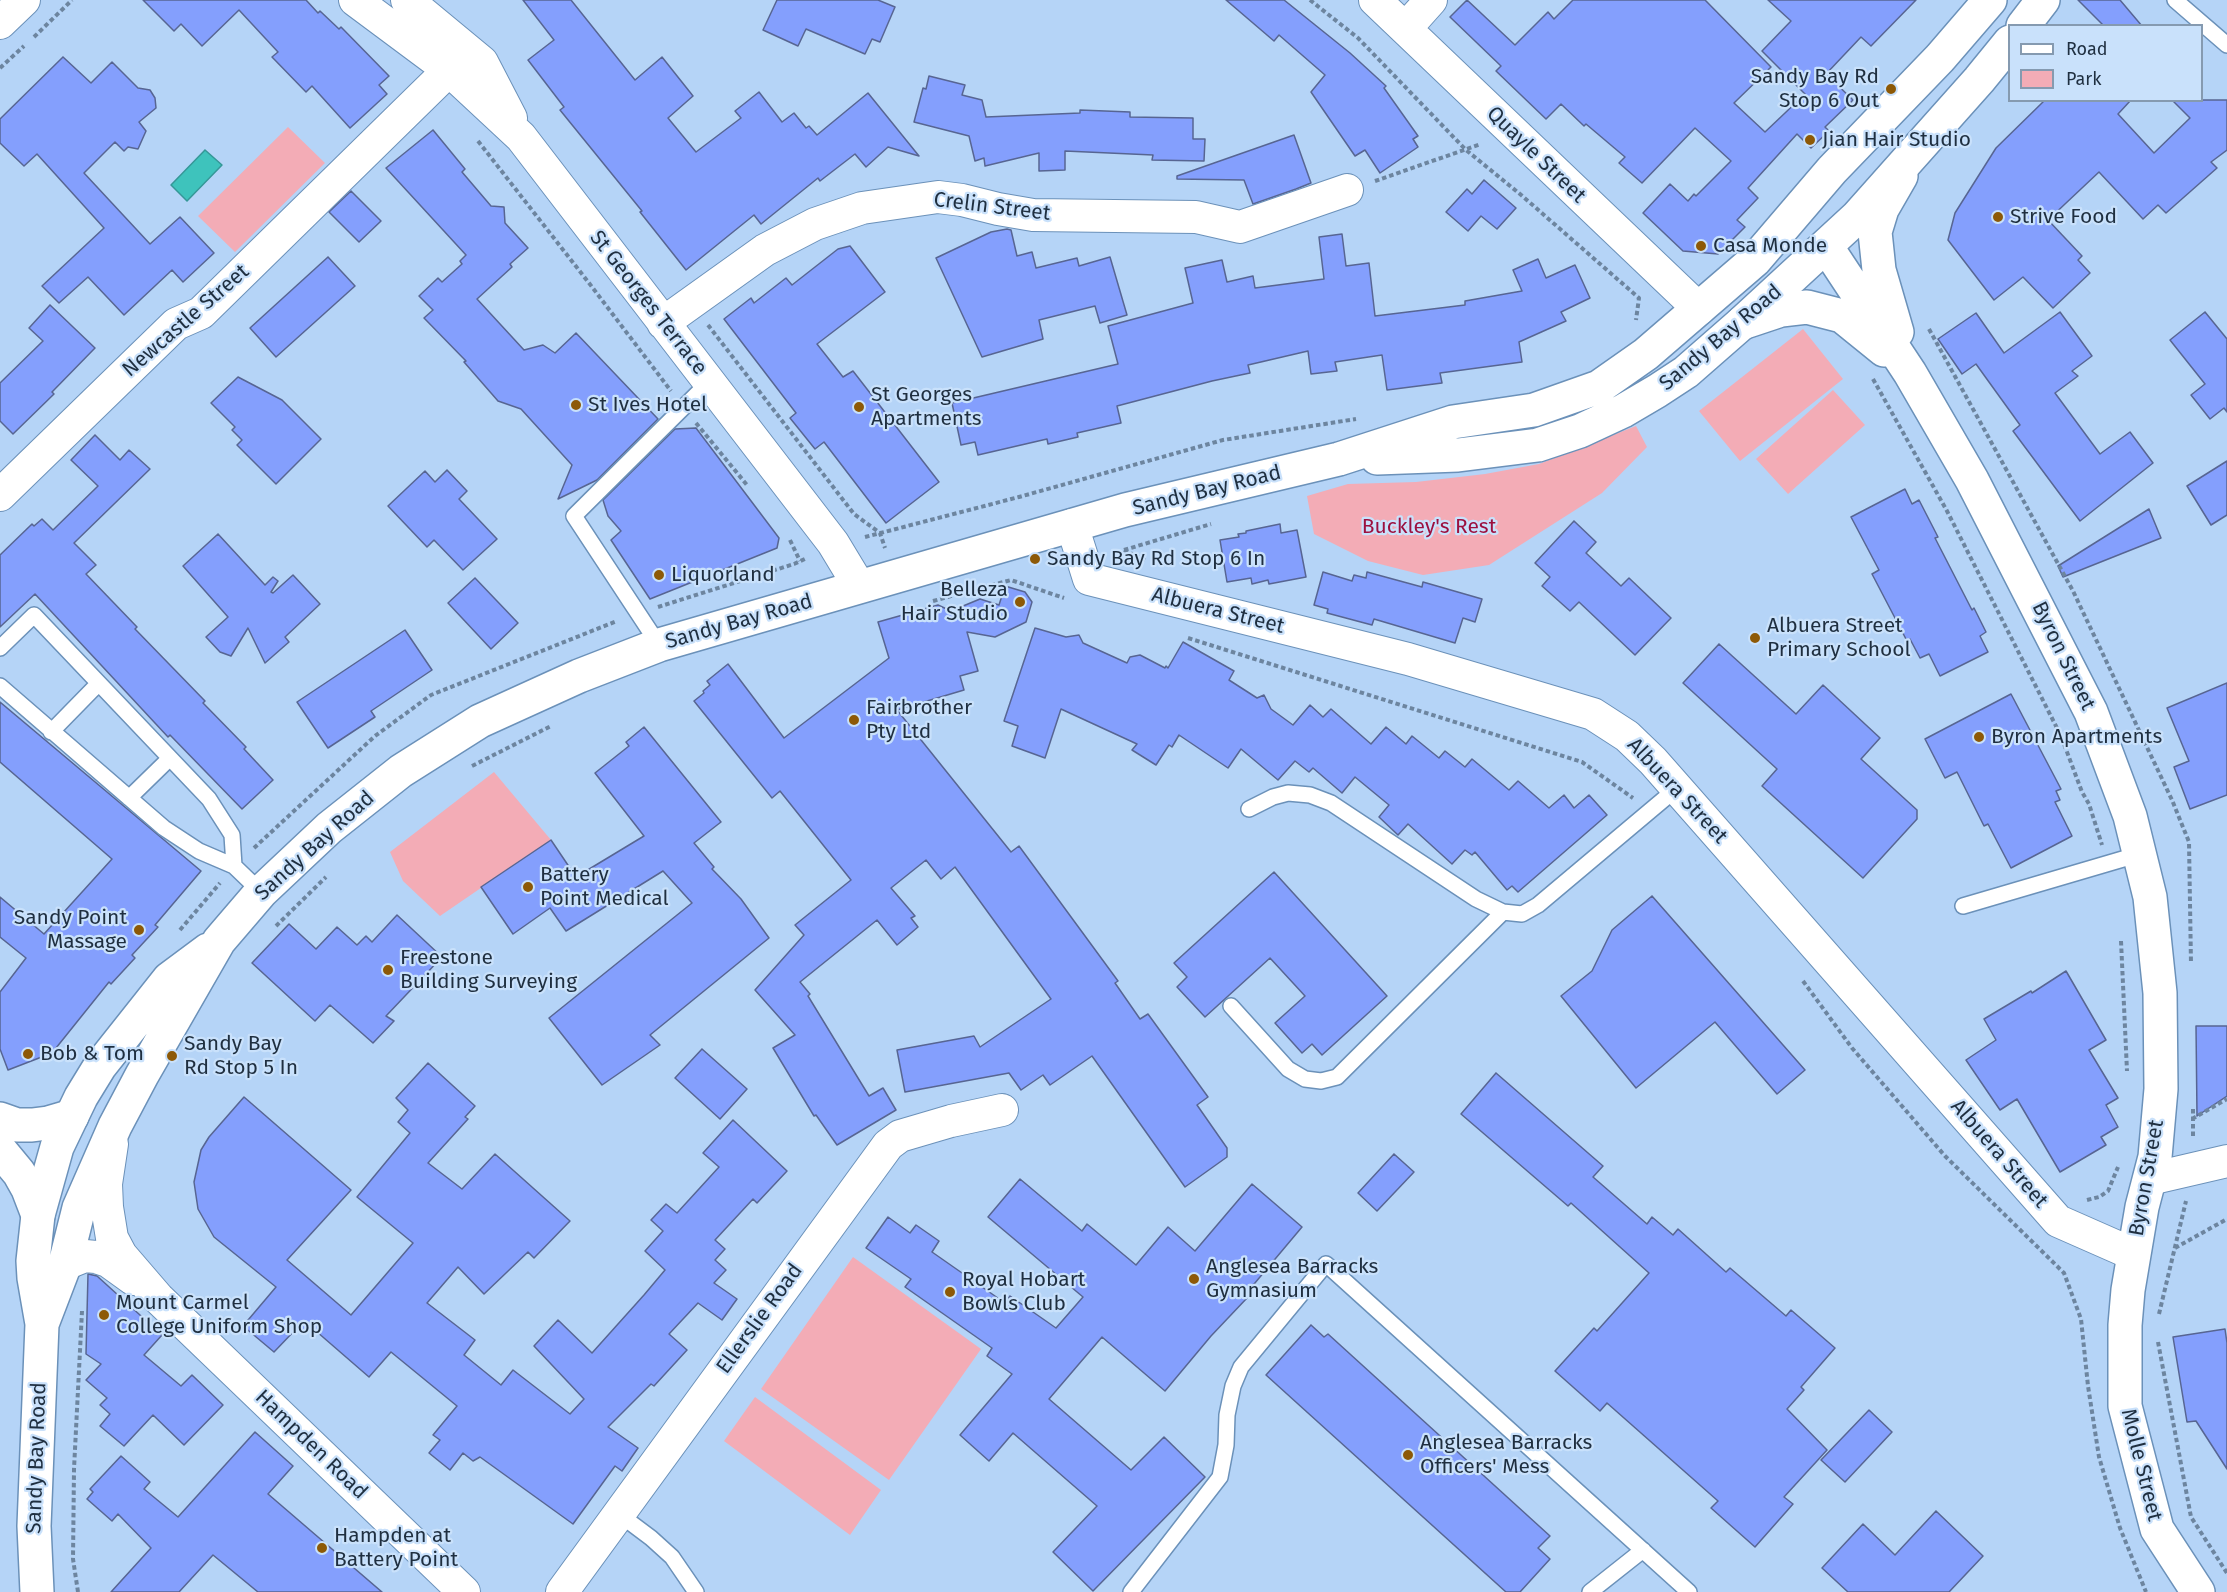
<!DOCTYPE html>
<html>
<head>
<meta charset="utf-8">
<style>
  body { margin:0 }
  #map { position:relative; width:2227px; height:1592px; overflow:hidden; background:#b5d4f7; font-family:"Fira Sans",sans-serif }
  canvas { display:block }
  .legend { position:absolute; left:2008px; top:24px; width:195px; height:78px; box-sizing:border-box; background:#c9e1fb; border:2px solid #859ab0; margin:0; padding:8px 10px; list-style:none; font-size:18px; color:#1f2f40 }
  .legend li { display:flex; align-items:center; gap:12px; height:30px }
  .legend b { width:30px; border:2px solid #859ab0 }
</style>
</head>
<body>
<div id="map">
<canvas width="2227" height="1592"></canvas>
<ul class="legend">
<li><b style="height:8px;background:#fff"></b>Road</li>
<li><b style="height:16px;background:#f3acb6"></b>Park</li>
</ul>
</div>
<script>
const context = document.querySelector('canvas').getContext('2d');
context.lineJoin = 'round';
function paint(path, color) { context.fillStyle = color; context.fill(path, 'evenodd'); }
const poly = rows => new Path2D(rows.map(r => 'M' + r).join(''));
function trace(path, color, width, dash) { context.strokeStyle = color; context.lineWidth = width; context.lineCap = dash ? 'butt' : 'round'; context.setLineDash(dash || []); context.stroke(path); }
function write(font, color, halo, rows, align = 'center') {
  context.font = font + ' "Fira Sans",sans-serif'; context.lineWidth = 4.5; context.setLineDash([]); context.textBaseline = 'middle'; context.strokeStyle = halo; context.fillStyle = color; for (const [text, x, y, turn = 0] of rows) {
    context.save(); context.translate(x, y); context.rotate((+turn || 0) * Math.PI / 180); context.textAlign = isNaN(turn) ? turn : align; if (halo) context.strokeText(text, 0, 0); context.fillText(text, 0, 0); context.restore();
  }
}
const green = poly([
  [288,127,325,163,235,252,198,216],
  [1803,329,1843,379,1740,461,1699,411],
  [1833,390,1865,425,1788,494,1756,459],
  [1636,426,1647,447,1602,493,1489,565,1423,575,1368,561,1314,534,1307,496,1348,484,1416,482,1485,474,1539,464],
  [494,772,551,840,440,916,403,881,390,852],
  [853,1257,981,1349,889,1480,761,1389],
  [755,1397,881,1490,850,1535,724,1441]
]);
const water = poly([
  [205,150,222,165,187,201,171,185,205,150]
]);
const building = poly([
  [143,0,306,0,318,13,320,11,339,29,341,27,389,76,379,85,387,94,350,128,312,86,306,92,272,57,278,52,239,10,202,46,181,24,174,31,143,0],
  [523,0,571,0,635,80,662,57,693,96,668,118,696,152,741,118,735,111,759,92,782,122,794,113,806,128,809,126,817,135,868,93,919,156,888,147,866,167,855,154,820,181,818,178,761,224,754,215,686,270,640,212,642,211,560,110,564,107,528,60,554,40,523,0],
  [777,0,878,0,895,7,880,42,872,39,865,54,806,29,798,46,763,30,777,0],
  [1226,0,1284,0,1350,53,1386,86,1384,88,1418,136,1413,139,1418,147,1380,173,1365,150,1355,156,1311,92,1325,75,1279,35,1274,41,1226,0],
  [1467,0,1515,45,1548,12,1554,19,1573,0,1705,0,1771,67,1734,103,1765,132,1805,94,1762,51,1791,21,1768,0,1916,0,1871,46,1861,37,1826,74,1853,100,1825,127,1829,131,1811,148,1797,134,1748,188,1758,198,1737,220,1745,227,1718,254,1683,251,1643,213,1670,184,1688,201,1694,194,1696,196,1731,161,1695,128,1642,183,1619,163,1625,157,1586,124,1584,126,1561,104,1546,119,1496,71,1501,66,1450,17,1467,0],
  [2078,0,2120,0,2142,26,2104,26,2078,0],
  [63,57,91,83,112,62,138,88,150,90,155,98,156,108,139,122,146,131,138,149,128,147,124,151,115,142,84,173,150,244,180,217,214,253,183,282,172,270,124,315,88,277,59,303,42,286,104,228,37,154,24,166,0,143,0,119,63,57],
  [929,76,965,85,962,95,982,100,986,117,1080,113,1080,110,1130,112,1130,117,1193,118,1193,139,1205,139,1204,161,1152,160,1153,155,1065,151,1065,170,1039,171,1039,153,985,166,984,158,975,161,969,136,914,122,923,88,926,89,929,76],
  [2045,100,2131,100,2118,114,2154,153,2190,118,2172,100,2227,100,2227,150,2211,162,2217,168,2166,213,2158,205,2143,219,2099,172,2048,220,2082,256,2078,260,2090,273,2053,308,2023,277,1994,300,1948,240,1955,213,1996,148,2045,100],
  [433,130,465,169,462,172,491,206,504,207,505,223,528,248,510,264,512,267,477,299,524,350,543,345,555,353,576,333,658,419,597,480,558,499,572,465,521,409,498,401,464,362,466,361,424,318,433,310,419,296,438,278,442,282,462,264,460,261,466,255,386,168,433,130],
  [1294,135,1311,183,1296,189,1253,204,1244,180,1177,179,1177,176,1294,135],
  [1484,180,1516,208,1497,229,1481,216,1468,231,1446,212,1467,189,1472,194,1484,180],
  [351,191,381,221,359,242,329,212,351,191],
  [1007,229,1011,230,1017,256,1032,252,1036,268,1077,258,1079,266,1110,257,1127,315,1100,323,1095,306,1039,320,1043,339,982,357,936,258,991,232,1007,229],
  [1342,234,1346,266,1369,263,1375,316,1465,305,1465,301,1522,291,1513,270,1538,259,1546,278,1575,265,1590,298,1561,312,1566,321,1519,342,1522,362,1440,373,1442,383,1387,390,1382,355,1335,362,1337,371,1311,374,1308,351,1248,365,1250,373,1212,381,1117,406,1121,423,1077,433,1078,437,1048,444,1047,439,978,455,975,442,961,445,952,403,1118,364,1108,326,1193,303,1185,268,1222,260,1227,282,1253,276,1255,288,1324,279,1319,237,1342,234],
  [850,246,885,292,817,344,843,377,853,371,939,482,886,523,824,442,815,449,790,418,796,413,724,319,751,298,754,303,786,278,792,285,838,249,850,246],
  [328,257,355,286,276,357,250,328,328,257],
  [50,305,95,348,52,392,54,394,13,434,0,421,0,383,43,341,29,328,50,305],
  [2060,312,2092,356,2072,371,2078,376,2055,393,2100,454,2130,432,2153,463,2080,521,2013,431,2020,425,1976,364,1962,374,1938,339,1976,313,2004,353,2060,312],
  [2205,312,2227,339,2227,412,2224,408,2210,419,2191,395,2205,384,2170,340,2205,312],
  [238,377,282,400,321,439,276,484,237,445,242,440,232,430,235,427,211,403,238,377],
  [696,428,779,538,777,548,650,599,611,540,621,531,608,516,603,500,675,429,696,428],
  [95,435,120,460,129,450,150,469,74,543,96,565,86,574,137,627,135,629,205,701,203,703,246,747,244,749,273,780,242,809,170,735,168,737,35,594,0,627,0,555,32,524,34,526,42,519,53,530,98,486,71,460,95,435],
  [2227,461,2227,515,2211,525,2187,486,2227,461],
  [447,470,467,491,459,499,497,539,463,570,434,540,427,547,388,506,425,471,435,482,447,470],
  [1905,489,1912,504,1919,500,1938,537,1935,538,1972,610,1974,608,1986,632,1980,636,1988,652,1940,676,1929,654,1920,658,1910,639,1907,641,1872,574,1879,570,1851,517,1905,489],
  [2149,509,2161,538,2063,577,2058,566,2149,509],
  [1574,521,1596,542,1586,553,1621,586,1629,578,1671,618,1635,655,1579,602,1570,611,1542,586,1550,577,1535,563,1574,521],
  [1280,524,1281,533,1297,530,1306,577,1269,584,1268,580,1252,584,1251,578,1227,582,1220,540,1239,537,1238,534,1246,533,1246,531,1280,524],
  [218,534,265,585,273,577,278,581,271,592,273,593,293,575,320,604,285,637,289,642,265,663,248,628,231,656,220,652,206,637,228,617,183,566,218,534],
  [1323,572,1352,581,1354,575,1366,578,1367,572,1422,587,1423,582,1482,599,1475,622,1463,618,1455,643,1374,619,1372,625,1327,613,1328,609,1314,605,1323,572],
  [475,578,518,623,491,649,448,603,475,578],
  [1005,586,1025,592,1032,602,1026,622,995,637,967,632,978,671,960,676,964,690,897,710,1011,852,1019,846,1118,981,1115,983,1140,1019,1148,1014,1208,1097,1197,1105,1227,1148,1227,1157,1185,1187,1092,1056,1050,1085,1043,1075,1021,1090,1009,1073,905,1092,897,1050,974,1036,980,1047,1051,999,955,867,941,879,926,860,891,888,915,916,911,918,918,927,897,945,877,920,800,982,810,994,808,996,869,1096,883,1088,896,1110,837,1145,816,1115,814,1116,773,1048,795,1035,755,990,804,935,795,925,851,880,780,791,772,798,694,701,704,693,703,691,710,685,707,681,728,664,784,738,889,658,878,622,938,605,951,611,980,599,999,605,1005,586],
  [1035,628,1066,637,1079,635,1083,643,1127,663,1130,657,1140,655,1165,668,1166,666,1168,668,1183,642,1234,671,1229,680,1257,698,1264,695,1271,709,1293,725,1310,705,1323,717,1331,709,1371,744,1386,727,1406,744,1412,736,1439,758,1445,751,1465,767,1472,759,1509,790,1518,781,1549,808,1564,795,1574,808,1589,795,1607,815,1518,892,1512,886,1507,890,1475,852,1472,855,1465,850,1452,864,1408,824,1398,835,1379,817,1389,805,1355,777,1342,793,1313,768,1309,772,1295,761,1278,780,1241,749,1228,768,1179,735,1172,747,1169,745,1156,765,1132,750,1137,744,1061,709,1045,758,1012,746,1018,726,1004,721,1035,628],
  [405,630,432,670,371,711,375,717,328,748,297,702,405,630],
  [1719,644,1796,714,1823,685,1880,738,1861,759,1917,810,1917,819,1863,878,1762,786,1777,769,1683,683,1719,644],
  [2227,683,2227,795,2190,809,2174,767,2189,761,2167,708,2227,683],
  [2011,694,2061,789,2056,791,2060,800,2055,802,2072,836,2011,868,1988,824,1984,826,1957,772,1945,778,1925,739,2011,694],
  [0,702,201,871,155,925,158,927,132,955,135,958,111,984,109,982,52,1053,8,1070,0,1049,0,992,26,958,0,937,0,897,44,934,112,859,0,762,0,702],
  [644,727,721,822,694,843,714,867,712,869,741,899,769,938,650,1035,660,1045,602,1085,549,1018,692,903,663,871,566,931,550,908,513,934,481,887,551,840,576,877,644,836,595,773,629,746,626,742,644,727],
  [1274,872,1387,996,1322,1055,1312,1044,1302,1053,1275,1023,1305,996,1270,958,1205,1017,1177,987,1187,977,1174,963,1274,872],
  [1652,896,1805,1070,1777,1094,1715,1022,1636,1088,1561,996,1592,971,1612,930,1652,896],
  [397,915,442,957,386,1016,394,1021,373,1043,330,1005,315,1021,252,963,289,924,316,949,337,927,357,945,366,936,372,942,397,915],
  [2066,971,2106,1040,2089,1050,2118,1098,2106,1105,2118,1127,2101,1137,2106,1145,2060,1172,2017,1099,2000,1110,1966,1060,1996,1040,1984,1019,2031,991,2032,993,2066,971],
  [2196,1026,2227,1026,2227,1096,2197,1116,2196,1026],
  [702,1049,747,1089,720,1119,675,1078,702,1049],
  [428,1063,475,1106,465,1117,468,1119,428,1163,462,1189,495,1154,570,1221,534,1258,528,1252,484,1294,458,1267,427,1303,475,1340,464,1355,501,1385,513,1370,570,1414,584,1399,534,1346,558,1320,592,1353,644,1295,665,1270,645,1251,663,1231,651,1220,666,1204,677,1213,719,1167,703,1153,733,1120,787,1171,757,1203,753,1199,715,1240,725,1249,715,1260,726,1270,714,1283,737,1299,722,1320,698,1303,669,1334,687,1350,654,1386,651,1384,608,1427,638,1448,622,1471,615,1466,573,1524,480,1457,473,1461,463,1453,450,1470,429,1453,440,1440,433,1435,457,1406,391,1352,369,1377,309,1325,302,1333,297,1328,274,1352,243,1326,276,1287,214,1237,198,1209,194,1182,201,1150,209,1137,244,1097,351,1190,287,1260,351,1315,413,1243,357,1197,410,1133,398,1122,408,1110,396,1098,428,1063],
  [1496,1073,1603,1166,1593,1177,1647,1224,1652,1217,1673,1235,1678,1229,1726,1272,1730,1268,1786,1316,1791,1310,1835,1348,1801,1387,1804,1390,1787,1409,1827,1450,1784,1497,1793,1504,1755,1547,1711,1508,1718,1501,1607,1403,1600,1411,1555,1371,1594,1328,1597,1331,1649,1273,1571,1203,1568,1206,1461,1114,1496,1073],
  [1394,1154,1414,1172,1377,1211,1358,1193,1394,1154],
  [1020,1179,1082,1231,1087,1224,1136,1265,1168,1227,1195,1251,1252,1184,1302,1227,1244,1296,1247,1298,1211,1336,1165,1391,1102,1337,1049,1399,1131,1470,1164,1437,1205,1477,1093,1591,1053,1552,1097,1506,1013,1433,989,1461,960,1435,1012,1374,987,1356,992,1348,905,1287,911,1279,866,1248,888,1217,910,1233,916,1225,939,1241,932,1252,1005,1303,1010,1296,1056,1328,1083,1297,988,1217,1020,1179],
  [88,1274,97,1276,162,1335,144,1355,181,1386,192,1375,223,1405,184,1445,153,1415,124,1446,100,1426,110,1414,100,1405,107,1398,86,1380,101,1364,86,1354,88,1274],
  [1311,1325,1324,1337,1328,1334,1550,1536,1538,1548,1550,1559,1520,1592,1506,1592,1266,1375,1311,1325],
  [2225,1329,2227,1343,2227,1469,2196,1421,2187,1422,2173,1337,2225,1329],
  [1869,1410,1892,1432,1845,1482,1821,1460,1869,1410],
  [255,1432,293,1466,268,1494,382,1592,258,1592,213,1555,179,1592,111,1592,151,1548,118,1514,112,1521,87,1499,93,1492,90,1489,121,1456,150,1482,144,1489,178,1517,255,1432],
  [1936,1511,1983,1556,1949,1592,1848,1592,1822,1568,1863,1524,1895,1555,1936,1511]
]);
const path = poly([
  [1310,0,1358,38,1466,150,1520,194,1639,298,1636,320],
  [34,37,72,0],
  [0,68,24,46],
  [478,141,589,283,671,391],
  [1375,181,1481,144],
  [708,325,854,514,880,533,885,548],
  [1929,329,2073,591,2172,800,2189,842,2191,964],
  [1873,379,1947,511,2061,736,2082,792,2089,804,2102,845],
  [696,423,747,485],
  [865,537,1019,497,1223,440,1356,419],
  [790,540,800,561],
  [1124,550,1145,560],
  [1124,550,1211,524],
  [933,601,1011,580,1064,598],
  [658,607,794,564,807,558],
  [1188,638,1582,762,1633,798],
  [472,766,551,726],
  [254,848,375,736,431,695,617,621],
  [276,926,326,877],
  [180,930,220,883],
  [2121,941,2127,1071],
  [1803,981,1852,1048,1945,1156,2064,1273,2081,1319,2088,1386,2099,1457,2120,1528,2146,1592],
  [2193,1109,2193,1138],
  [2192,1119,2227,1099],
  [2087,1200,2099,1197,2108,1191,2118,1167],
  [2175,1248,2227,1219],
  [2159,1314,2186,1201],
  [2158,1342,2191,1517,2227,1573],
  [78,1592,73,1559,74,1469,82,1311]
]);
const lane = poly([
  [2175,0,2227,45],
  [659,645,574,516,709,382],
  [0,648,34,615,209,799,232,835,234,866,261,892],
  [0,686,164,828,199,851,234,866],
  [51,732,98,684],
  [129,798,169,759],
  [1249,809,1273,797,1288,793,1310,795,1331,803,1476,899,1503,912,1522,914,1538,905,1676,789],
  [1963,906,2140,854],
  [1231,1006,1288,1069,1305,1079,1321,1081,1337,1077,1503,912],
  [619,1514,651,1538,672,1557,696,1592],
  [1131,1592,1220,1477,1226,1445,1227,1415,1233,1386,1241,1367,1326,1264,1689,1592],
  [1590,1592,1643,1550]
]);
const street = poly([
  [355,0,449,70,521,137,833,543,859,586],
  [407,0,482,62,511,118],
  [1375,0,1699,309],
  [0,23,24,0],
  [1406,28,1431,0],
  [663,323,765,250,815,224,862,208,938,197,962,200,998,209,1033,215,1196,217,1240,227,1347,190],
  [0,495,176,324,201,313,449,70],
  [1072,525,1089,579,1408,659,1593,714,1627,736,1653,761,2058,1221,2133,1254],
  [112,1144,106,1184,107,1207,112,1238,121,1255,158,1298,464,1592],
  [2150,1179,2227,1161],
  [65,1264,85,1256,96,1257,108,1261,133,1279],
  [562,1592,888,1145,900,1136,951,1121,1002,1110]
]);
const secondary = poly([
  [1826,246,1910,373,1972,480,2091,712,2130,816,2150,897,2160,993,2161,1089,2155,1157,2142,1207,2128,1290,2125,1325,2125,1406,2157,1529,2198,1592],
  [1742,323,1781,310,1807,307,1842,316,1884,350],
  [1897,332,1879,270,1875,232,1882,209,1901,176],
  [0,1119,17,1125,32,1125,48,1123,72,1116],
  [0,1150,19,1173,28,1189,38,1215]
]);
const primary = poly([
  [2023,26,2043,0],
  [1377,458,1458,455,1538,445,1580,431,1623,411,1657,391,1686,372,1742,323,1857,217,1979,80,2010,42],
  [42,1324,65,1264,79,1208,115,1126,142,1075,219,941,261,892,329,828,401,771,480,721,579,676,659,645,1125,510,1339,459,1453,422,1534,410,1599,387,1646,354,1755,260,1832,170,1940,58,1990,0],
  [37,1592,34,1526,42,1324,34,1278,33,1261,38,1215,57,1147,81,1097,100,1066,169,979,208,950]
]);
const markers = [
  [1891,89,6,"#8d5907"],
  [1810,140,6,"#8d5907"],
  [1998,217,6,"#8d5907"],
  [1701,246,6,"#8d5907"],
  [576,405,6,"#8d5907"],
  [859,407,6,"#8d5907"],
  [1035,559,6,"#8d5907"],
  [659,575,6,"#8d5907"],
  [1020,602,6,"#8d5907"],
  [1755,638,6,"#8d5907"],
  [854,720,6,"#8d5907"],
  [1979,737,6,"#8d5907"],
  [528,887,6,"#8d5907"],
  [139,930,6,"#8d5907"],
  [388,970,6,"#8d5907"],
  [28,1054,6,"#8d5907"],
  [172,1056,6,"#8d5907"],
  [1194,1279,6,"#8d5907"],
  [950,1292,6,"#8d5907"],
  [104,1315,6,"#8d5907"],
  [1408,1455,6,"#8d5907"],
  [322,1548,6,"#8d5907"]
];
const poiNames = [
  ["Sandy Bay Rd",1879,77,"right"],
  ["Stop 6 Out",1879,101,"right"],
  ["Jian Hair Studio",1822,140],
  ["Strive Food",2010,217],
  ["Casa Monde",1713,246],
  ["St Georges",871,395],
  ["Apartments",871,419],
  ["St Ives Hotel",588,405],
  ["Sandy Bay Rd Stop 6 In",1047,559],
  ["Liquorland",671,575],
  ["Belleza",1008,590,"right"],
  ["Hair Studio",1008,614,"right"],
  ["Albuera Street",1767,626],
  ["Primary School",1767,650],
  ["Fairbrother",866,708],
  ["Pty Ltd",866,732],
  ["Byron Apartments",1991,737],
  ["Battery",540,875],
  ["Point Medical",540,899],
  ["Sandy Point",127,918,"right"],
  ["Massage",127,942,"right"],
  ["Freestone",400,958],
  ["Building Surveying",400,982],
  ["Sandy Bay",184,1044],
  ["Rd Stop 5 In",184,1068],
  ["Bob & Tom",40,1054],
  ["Anglesea Barracks",1206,1267],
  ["Gymnasium",1206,1291],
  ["Royal Hobart",962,1280],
  ["Bowls Club",962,1304],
  ["Mount Carmel",116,1303],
  ["College Uniform Shop",116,1327],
  ["Anglesea Barracks",1420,1443],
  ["Officers' Mess",1420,1467],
  ["Hampden at",334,1536],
  ["Battery Point",334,1560]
];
const streetNames = [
  ["Quayle Street",1536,155,44],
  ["Crelin Street",992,207,7],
  ["St Georges Terrace",648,303,52],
  ["Newcastle Street",186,321,-41],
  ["Sandy Bay Road",1721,338,-40],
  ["Sandy Bay Road",1207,491,-14],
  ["Albuera Street",1218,611,14],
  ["Sandy Bay Road",739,622,-16],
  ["Byron Street",2063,656,64],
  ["Albuera Street",1677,791,47],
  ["Sandy Bay Road",315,846,-42],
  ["Albuera Street",1999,1154,49],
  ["Byron Street",2147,1178,-80],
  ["Ellerslie Road",760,1319,-54],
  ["Hampden Road",311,1445,44],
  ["Sandy Bay Road",37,1458,-88],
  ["Molle Street",2141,1465,76]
];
const parkNames = [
  ["Buckley's Rest",1429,527]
];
paint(green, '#f3acb6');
paint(water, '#3ec3bc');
trace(water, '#359797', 1.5);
paint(building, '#849ffd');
trace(building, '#576592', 1.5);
trace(lane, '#6b91b9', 18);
trace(street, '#6b91b9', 34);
trace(secondary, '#6b91b9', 36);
trace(primary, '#6b91b9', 36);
trace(path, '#6d859f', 4, [4.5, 3]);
trace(lane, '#fff', 15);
trace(street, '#fff', 32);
trace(secondary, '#fff', 33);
trace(primary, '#fff', 33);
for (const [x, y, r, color] of markers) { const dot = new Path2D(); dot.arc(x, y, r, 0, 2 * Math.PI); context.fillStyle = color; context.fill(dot); trace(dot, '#c9e1fb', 2); }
write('21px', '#1f2f40', '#c9e1fb', poiNames, 'left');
write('21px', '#1f2f40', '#c9e1fb', streetNames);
write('21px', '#9c103f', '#c9e1fb', parkNames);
</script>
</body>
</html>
